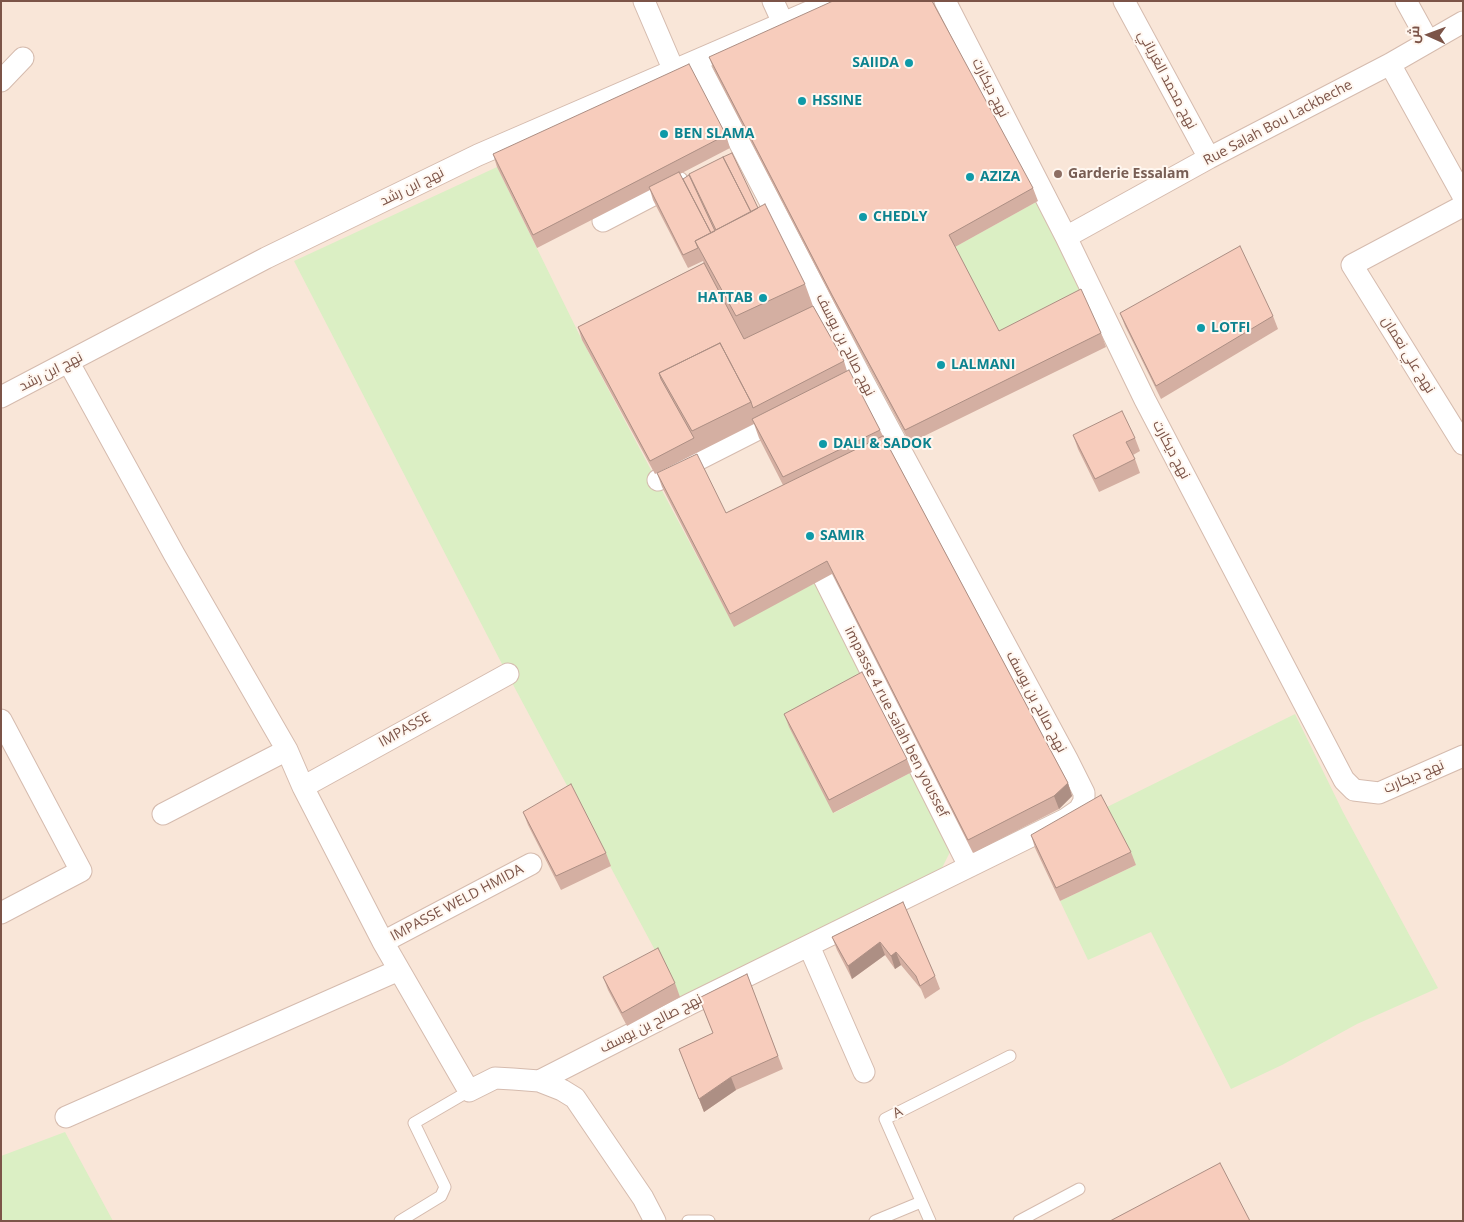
<!DOCTYPE html>
<html>
<head>
<meta charset="utf-8">
<style>
  body { margin:0 }
  #map { position:relative; width:1464px; height:1222px; overflow:hidden; background:#fef3e8; font-family:"Open Sans",Cairo,sans-serif }
  canvas { display:block }
  .frame { position:absolute; inset:0; border:2px solid #7c5448; pointer-events:none }
  .north { position:absolute; left:1404px; top:10px; width:50px; height:50px; -webkit-text-stroke:4px #fff7f0; paint-order:stroke; rotate:272deg; font-size:14px; font-weight:700; line-height:20px; text-align:center; color:#7c5448 }
  .north::after { content:''; display:block; margin:auto; width:18px; height:22px; background:#7c5448; clip-path:polygon(50% 0,100% 100%,50% 72%,0 100%) }
</style>
</head>
<body>
<div id="map">
<canvas width="1464" height="1222"></canvas>
<div class="frame"></div>
<div class="north">ش</div>
</div>
<script>
const context = document.querySelector('canvas').getContext('2d');
context.lineJoin = 'round';
function paint(path, color) { context.fillStyle = color; context.fill(path, 'evenodd'); }
const poly = rows => new Path2D(rows.map(r => 'M' + r).join(''));
function trace(path, color, width, dash) { context.strokeStyle = color; context.lineWidth = width; context.lineCap = dash ? 'butt' : 'round'; context.setLineDash(dash || []); context.stroke(path); }
function write(font, color, halo, rows, align = 'center') {
  context.font = font + ' "Open Sans",Cairo,sans-serif'; context.lineWidth = 4; context.setLineDash([]); context.textBaseline = 'middle'; context.strokeStyle = halo; context.fillStyle = color; for (const [text, x, y, turn = 0] of rows) {
    context.save(); context.translate(x, y); context.rotate((+turn || 0) * Math.PI / 180); context.textAlign = isNaN(turn) ? turn : align; if (halo) context.strokeText(text, 0, 0); context.fillText(text, 0, 0); context.restore();
  }
}
const residential = poly([
  [1,1,1463,1,1463,1221,1,1221]
]);
const green = poly([
  [497,167,582,340,734,626,815,583,867,685,834,813,912,772,950,852,942,868,680,997,502,664,294,261],
  [1038,201,1085,302,1004,345,953,248],
  [1295,714,1343,812,1438,988,1357,1024,1282,1065,1231,1089,1151,932,1088,960,1060,901,1136,865,1105,808],
  [65,1132,113,1221,1,1221,1,1156]
]);
const service = poly([
  [400,1221,441,1196,445,1187,414,1123,469,1091],
  [688,1221,709,1221],
  [875,1221,921,1202],
  [930,1221,885,1119,1010,1056],
  [1019,1221,1079,1189]
]);
const minor = poly([
  [644,1,674,71],
  [773,1,783,23],
  [945,1,1066,237,1145,400,1344,780,1354,790,1379,793,1463,756],
  [1124,1,1209,158],
  [1406,1,1428,41],
  [1390,64,1463,196],
  [1,81,23,58],
  [1463,206,1352,265,1463,444],
  [603,221,678,182],
  [1066,237,1209,158,1390,64,1463,22],
  [69,363,174,554,287,750,303,787,383,942,469,1091,495,1078,513,1079,539,1081,562,1090,575,1098,643,1198,655,1221],
  [1,397,266,258,478,155,834,1],
  [658,480,782,417],
  [824,578,969,866],
  [1,720,81,871,1,913],
  [303,787,508,674],
  [163,814,287,750],
  [383,942,531,864],
  [809,946,864,1072],
  [539,1081,690,1004,1066,819,1079,810,1084,801,1084,793,1067,759,861,377,697,61],
  [66,1117,399,970]
]);
const wall = poly([
  [709,57,1033,188,1038,201,955,247,999,331,1101,333,1106,347,910,443,837,308,714,70],
  [726,135,730,148,680,174,683,179,758,208,805,284,813,306,844,361,847,371,880,430,883,436,1068,783,1072,796,1059,809,973,853,832,574,734,627,662,487,657,473,726,513,783,485,759,438,754,424,655,474,582,340,578,327,704,263,703,261,688,268,653,200,650,190,537,248,497,167,493,154],
  [1120,313,1273,316,1278,329,1161,399,1125,326],
  [1073,435,1135,438,1140,451,1133,455,1135,459,1140,473,1099,492,1078,449],
  [784,714,907,759,912,772,833,813,789,727],
  [523,812,606,853,611,866,561,890,528,825],
  [1031,835,1131,852,1136,865,1060,901,1035,848],
  [903,902,935,976,940,989,925,999,921,989,901,965,895,969,885,955,852,979,837,950,832,937],
  [747,974,783,1069,736,1090,704,1112,679,1049,713,1033,699,998],
  [603,977,675,983,680,997,627,1026,608,990]
]);
const shadedWall = poly([
  [1068,783,1072,796,1059,809,1054,796],
  [880,942,885,955,852,979,848,966],
  [896,952,901,965,895,969,891,956],
  [731,1077,736,1090,704,1112,699,1099]
]);
const building = poly([
  [833,1,932,1,1033,188,949,235,999,331,1081,289,1101,333,905,430,832,295,709,57,833,1],
  [689,64,726,135,533,235,493,154,689,64],
  [732,153,758,208,751,212,723,157,732,153],
  [723,157,751,212,716,230,689,174,723,157],
  [679,172,711,233,695,241,698,248,683,255,649,187,679,172],
  [689,175,715,231,711,233,683,179,689,175],
  [765,204,805,284,736,316,695,241,765,204],
  [1240,246,1273,316,1156,386,1120,313,1240,246],
  [704,263,744,339,813,306,844,361,753,408,751,402,720,343,659,373,661,379,694,438,650,461,578,327,704,263],
  [720,343,751,402,692,431,659,373,720,343],
  [849,370,880,430,783,477,752,419,849,370],
  [1122,411,1135,438,1126,442,1135,459,1095,479,1073,435,1122,411],
  [883,436,1068,783,1054,796,968,840,827,561,730,614,657,473,697,454,726,513,883,436],
  [862,672,907,759,829,800,784,714,862,672],
  [571,784,606,853,556,876,523,812,571,784],
  [1101,795,1131,852,1056,888,1031,835,1101,795],
  [903,902,935,976,920,986,916,976,896,952,891,956,880,942,848,966,832,937,903,902],
  [658,948,675,983,622,1013,603,977,658,948],
  [747,974,778,1056,731,1077,699,1099,679,1049,713,1033,699,998,747,974],
  [1220,1163,1250,1221,1110,1221,1220,1163]
]);
const markers = [
  [909,63,5,"#0f9aa8"],
  [802,101,5,"#0f9aa8"],
  [664,134,5,"#0f9aa8"],
  [1058,174,5,"#8d6e63"],
  [970,177,5,"#0f9aa8"],
  [863,217,5,"#0f9aa8"],
  [763,298,5,"#0f9aa8"],
  [1201,328,5,"#0f9aa8"],
  [941,365,5,"#0f9aa8"],
  [823,444,5,"#0f9aa8"],
  [810,536,5,"#0f9aa8"]
];
const cultureNames = [
  ["SAIIDA",899,63,"right"],
  ["HSSINE",812,101],
  ["BEN SLAMA",674,134],
  ["AZIZA",980,177],
  ["CHEDLY",873,217],
  ["HATTAB",753,298,"right"],
  ["LOTFI",1211,328],
  ["LALMANI",951,365],
  ["DALI & SADOK",833,444],
  ["SAMIR",820,536]
];
const streetNames = [
  ["نهج محمد الغرياني",1167,80,62],
  ["نهج ديكارت",990,88,63],
  ["Rue Salah Bou Lackbeche",1278,123,-28],
  ["نهج ابن رشد",412,187,-26],
  ["نهج صالح بن يوسف",845,345,63],
  ["نهج علي نعمان",1408,355,58],
  ["نهج ابن رشد",51,372,-27],
  ["نهج ديكارت",1171,450,62],
  ["نهج صالح بن يوسف",1036,702,62],
  ["impasse 4 rue salah ben youssef",896,722,63],
  ["IMPASSE",405,730,-29],
  ["نهج ديكارت",1414,777,-23],
  ["IMPASSE WELD HMIDA",457,903,-28],
  ["نهج صالح بن يوسف",651,1024,-27],
  ["A",898,1113,-27]
];
const educationNames = [
  ["Garderie Essalam",1068,174]
];
paint(residential, '#f9e6d8');
paint(green, '#dbefc4');
trace(service, '#d5bbae', 13);
trace(minor, '#d5bbae', 23);
trace(service, '#fff', 11);
trace(minor, '#fff', 21);
paint(wall, '#d4afa2');
paint(shadedWall, '#ad8f84');
paint(building, '#f7ccbc');
trace(building, '#ad8f84', 1);
for (const [x, y, r, color] of markers) { const dot = new Path2D(); dot.arc(x, y, r, 0, 2 * Math.PI); context.fillStyle = color; context.fill(dot); trace(dot, '#fff7f0', 2); }
write('bold 14px', '#0d838f', '#fff7f0', cultureNames, 'left');
write('14px', '#7c5448', '#fff7f0', streetNames);
write('bold 14px', '#785e54', '#fff7f0', educationNames, 'left');
</script>
</body>
</html>
